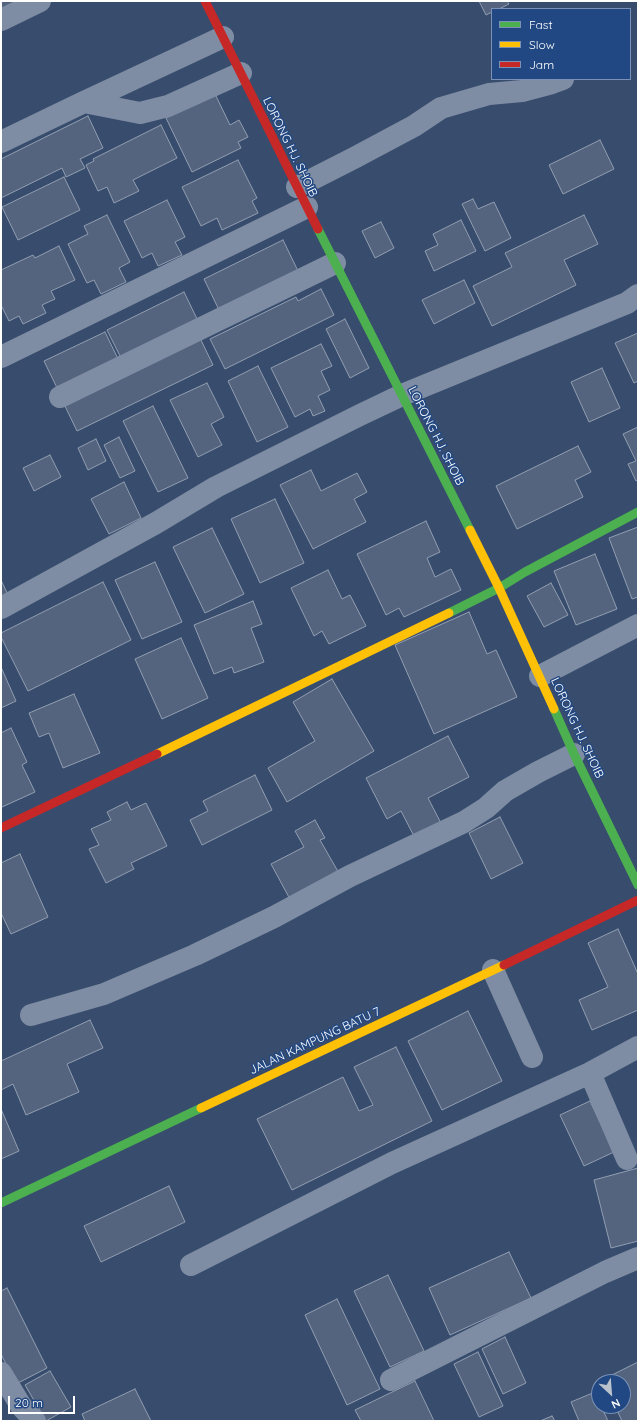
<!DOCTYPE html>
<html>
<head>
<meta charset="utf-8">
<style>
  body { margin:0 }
  #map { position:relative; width:639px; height:1422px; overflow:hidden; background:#384d6d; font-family:Quicksand,sans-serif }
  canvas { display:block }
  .frame { position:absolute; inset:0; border:2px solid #fff; pointer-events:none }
  .legend { position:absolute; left:491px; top:8px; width:140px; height:72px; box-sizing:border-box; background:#224883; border:1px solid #7a91b5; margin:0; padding:5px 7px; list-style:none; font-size:12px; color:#fff }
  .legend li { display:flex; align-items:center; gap:8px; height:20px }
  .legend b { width:20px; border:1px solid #7a91b5 }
  .north { position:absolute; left:591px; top:1374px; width:40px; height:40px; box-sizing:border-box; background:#224883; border:1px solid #7a91b5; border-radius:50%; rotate:154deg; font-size:11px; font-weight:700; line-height:16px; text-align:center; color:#fff }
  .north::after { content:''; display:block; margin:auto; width:14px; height:18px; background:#b9c1cc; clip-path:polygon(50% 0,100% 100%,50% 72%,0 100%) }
  .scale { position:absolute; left:8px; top:1396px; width:67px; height:18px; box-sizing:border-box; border:2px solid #fff; border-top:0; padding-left:5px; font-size:12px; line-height:14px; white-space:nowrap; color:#fff; -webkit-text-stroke:3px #224883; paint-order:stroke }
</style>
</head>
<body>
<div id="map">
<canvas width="639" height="1422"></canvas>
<div class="frame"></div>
<ul class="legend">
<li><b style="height:5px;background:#4caf50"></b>Fast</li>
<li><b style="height:5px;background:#ffc107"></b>Slow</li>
<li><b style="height:5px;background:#c62828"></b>Jam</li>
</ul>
<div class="north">N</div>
<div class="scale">20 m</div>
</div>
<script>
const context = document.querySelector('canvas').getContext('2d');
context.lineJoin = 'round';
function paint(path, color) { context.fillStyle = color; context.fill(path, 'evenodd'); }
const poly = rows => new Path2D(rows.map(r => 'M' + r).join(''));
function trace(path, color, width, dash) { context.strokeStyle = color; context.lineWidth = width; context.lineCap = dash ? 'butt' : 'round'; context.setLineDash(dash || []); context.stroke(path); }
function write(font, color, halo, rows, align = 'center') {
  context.font = font + ' Quicksand,sans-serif'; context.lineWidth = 3; context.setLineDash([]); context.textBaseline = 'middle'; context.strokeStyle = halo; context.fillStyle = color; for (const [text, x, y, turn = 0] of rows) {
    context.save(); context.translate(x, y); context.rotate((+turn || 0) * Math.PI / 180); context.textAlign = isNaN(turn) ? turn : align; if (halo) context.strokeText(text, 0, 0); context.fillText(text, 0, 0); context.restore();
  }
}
const building = poly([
  [1,1,19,1,1,10,1,1],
  [479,1,507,1,509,4,499,9,492,9,492,12,486,15,479,1],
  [215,94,230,125,239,120,248,137,238,142,241,148,192,172,166,118,215,94],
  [88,116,103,148,80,159,85,168,66,177,62,168,1,198,1,159,88,116],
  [161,125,177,158,133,180,139,191,114,203,107,187,98,191,86,165,94,161,93,159,161,125],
  [600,140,614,169,563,194,549,165,600,140],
  [238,160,257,198,252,201,258,213,222,230,217,218,201,226,182,187,238,160],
  [64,177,80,210,18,240,2,207,64,177],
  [473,199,478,209,494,202,511,238,485,251,462,204,473,199],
  [167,200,185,237,175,242,182,255,158,266,152,253,142,258,124,221,167,200],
  [107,215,130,262,119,268,126,282,101,294,94,280,87,283,68,244,88,234,84,226,107,215],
  [584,215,598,244,564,260,576,285,492,326,473,286,512,267,505,253,584,215],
  [461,220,476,251,434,271,425,251,438,245,433,234,461,220],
  [381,222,394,248,375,258,362,231,381,222],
  [283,240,299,273,220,312,204,279,283,240],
  [59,246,75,280,51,291,55,299,42,305,46,313,23,324,19,316,9,321,1,305,1,270,33,255,35,258,59,246],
  [464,280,475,303,434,324,422,300,464,280],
  [321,289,334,315,225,369,210,339,296,297,298,301,321,289],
  [184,292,199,323,122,360,107,330,184,292],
  [345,319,369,368,350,378,326,329,345,319],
  [105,332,120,363,59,392,44,361,105,332],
  [638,333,638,381,634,383,615,343,638,333],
  [199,336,213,365,77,431,63,402,199,336],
  [321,344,332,366,321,371,330,390,318,396,325,411,313,416,310,409,295,417,271,368,321,344],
  [258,366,288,427,257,442,228,381,258,366],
  [602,368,620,408,589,422,571,382,602,368],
  [207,383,224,417,211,424,222,445,198,457,170,400,207,383],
  [153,406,188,478,158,492,123,421,153,406],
  [638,427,638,480,636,481,628,464,636,461,623,434,638,427],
  [119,437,135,471,120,478,104,445,119,437],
  [96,439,106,461,88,470,78,448,96,439],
  [578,446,591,472,575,480,583,497,517,529,496,486,578,446],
  [50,455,61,477,34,491,23,468,50,455],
  [311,470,321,491,357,473,367,492,354,499,366,522,313,549,280,485,311,470],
  [124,482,141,518,109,534,91,499,124,482],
  [275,499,304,563,260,583,231,519,275,499],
  [426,521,440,552,427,558,435,577,451,569,461,590,404,617,399,608,386,615,357,554,426,521],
  [638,527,638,597,632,599,609,538,638,527],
  [212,528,244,594,205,613,173,547,212,528],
  [595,554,617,609,576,625,554,571,595,554],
  [155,562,182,622,142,639,115,580,155,562],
  [328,570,342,599,350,595,366,626,329,644,322,631,314,636,291,588,328,570],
  [1,580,8,595,1,599,1,580],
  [103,582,131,640,28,691,1,637,1,633,103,582],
  [551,583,568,615,544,627,527,596,551,583],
  [253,601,262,624,251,628,264,662,234,673,232,667,214,674,194,625,253,601],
  [469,612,487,654,496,650,517,697,434,734,395,645,469,612],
  [181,638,208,698,162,719,135,659,181,638],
  [1,667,16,701,1,708,1,667],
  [332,679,374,751,287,802,268,768,315,741,293,702,332,679],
  [74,694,100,753,63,768,49,733,39,737,29,713,74,694],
  [11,728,27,762,22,765,35,792,2,807,1,805,1,733,11,728],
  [448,736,469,777,428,798,443,827,416,840,401,811,387,819,366,778,448,736],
  [255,775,272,810,202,845,190,820,208,811,203,801,255,775],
  [127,802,131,810,146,803,167,846,131,863,134,869,106,883,89,849,99,845,91,829,111,820,107,812,127,802],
  [500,817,523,863,491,879,469,833,500,817],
  [315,820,325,838,320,840,340,875,291,901,271,864,304,847,295,831,315,820],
  [20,854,48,917,11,934,1,913,1,863,20,854],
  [618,929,638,974,638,1010,592,1030,579,1000,608,987,588,943,618,929],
  [468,1011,502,1081,442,1110,408,1041,468,1011],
  [90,1020,103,1048,67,1064,79,1092,26,1115,13,1084,1,1090,1,1061,90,1020],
  [396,1047,432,1121,292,1190,257,1119,343,1077,359,1111,373,1105,354,1067,396,1047],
  [590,1101,614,1152,584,1166,560,1115,590,1101],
  [1,1109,19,1151,1,1159,1,1109],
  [638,1168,638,1241,611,1248,594,1180,638,1168],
  [169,1186,185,1222,101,1262,84,1226,169,1186],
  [509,1252,531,1298,450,1335,429,1288,509,1252],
  [388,1275,424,1351,390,1367,354,1291,388,1275],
  [7,1288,47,1368,16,1384,1,1354,1,1291,7,1288],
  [337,1299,380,1389,347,1405,305,1315,337,1299],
  [505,1337,526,1383,503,1394,482,1349,505,1337],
  [478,1352,503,1406,479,1417,454,1364,478,1352],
  [638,1362,638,1421,622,1421,615,1406,623,1406,623,1382,603,1382,602,1380,638,1362],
  [50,1371,71,1407,46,1421,25,1385,50,1371],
  [415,1381,434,1421,361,1421,355,1410,415,1381],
  [135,1389,151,1421,85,1421,82,1414,135,1389],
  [595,1392,599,1401,599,1406,601,1406,608,1421,579,1421,571,1402,595,1392],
  [552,1416,555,1421,540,1421,552,1416]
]);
const street = poly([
  [1,20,40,1],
  [84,102,223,37],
  [1,142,84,102,140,113,168,106,241,73],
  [297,187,354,158,414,126,441,108,489,94,522,91,552,83,563,79],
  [1,357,307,207],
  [60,397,335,263],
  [1,608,156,523,216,487,360,415,402,395,627,303,638,295],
  [540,676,638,625],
  [493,970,532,1057],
  [31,1015,104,994,195,955,274,917,350,876,464,822,486,808,505,791,538,772,574,754],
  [590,1073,627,1159],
  [191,1265,392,1163,590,1073,638,1047],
  [1,1373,21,1406,35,1421],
  [391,1380,605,1272,638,1258]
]);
const fast = poly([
  [318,229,470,530],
  [449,613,499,588,525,572,638,512],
  [554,709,574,754,638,885],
  [1,1203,201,1108]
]);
const slow = poly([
  [470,530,499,588,554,709],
  [157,754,449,613],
  [201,1108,504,965]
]);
const jam = poly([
  [205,1,318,229],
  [1,828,157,754],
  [504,965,638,900]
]);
const streetNames = [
  ["LORONG HJ. SHOIB",290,147,64],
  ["LORONG HJ. SHOIB",436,436,63],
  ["LORONG HJ. SHOIB",577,728,65],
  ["JALAN KAMPUNG BATU 7",315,1041,-25]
];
paint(building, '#54647e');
trace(building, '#929eb1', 1);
trace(street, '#7e8da3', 22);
trace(fast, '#4caf50', 9);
trace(slow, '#ffc107', 9);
trace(jam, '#c62828', 9);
write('12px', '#fff', '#224883', streetNames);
</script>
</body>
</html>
